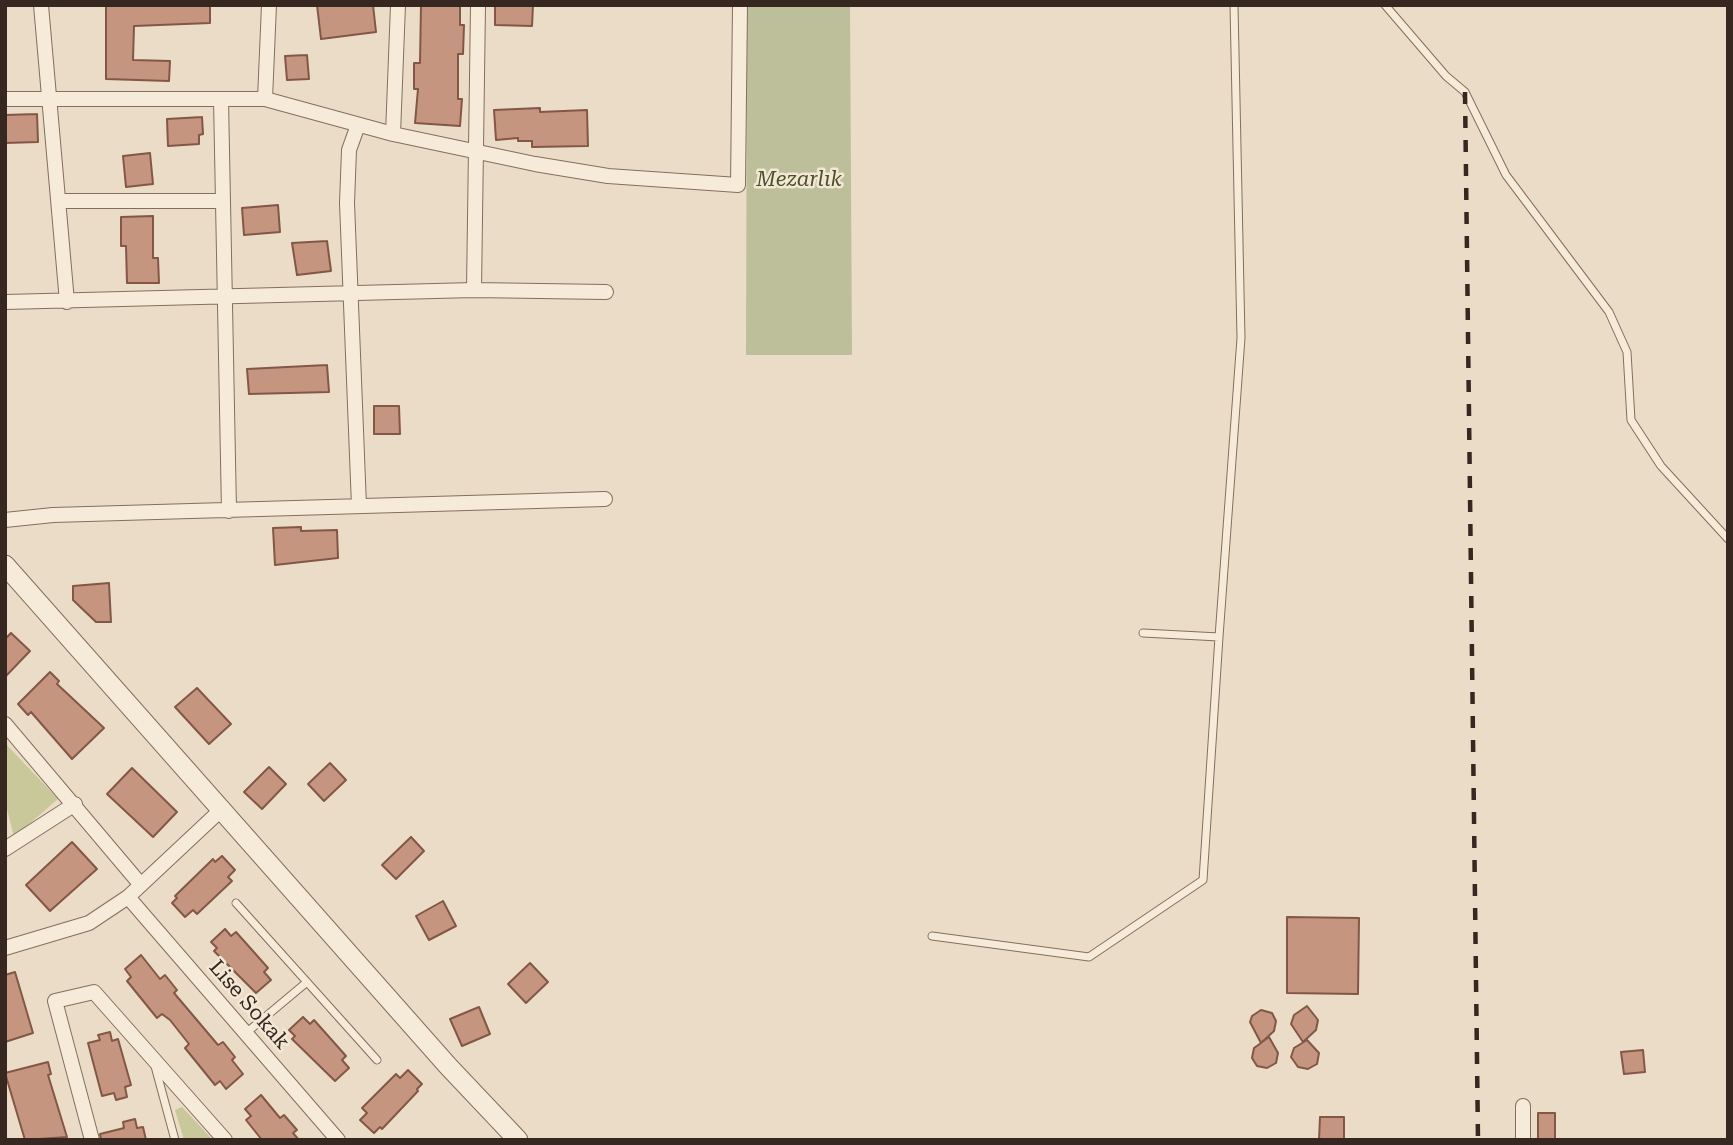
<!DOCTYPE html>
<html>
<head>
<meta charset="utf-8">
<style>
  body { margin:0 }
  #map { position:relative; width:1733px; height:1145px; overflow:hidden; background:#ebdcc7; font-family:"Roboto Serif",serif }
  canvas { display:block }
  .frame { position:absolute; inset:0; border:7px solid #362820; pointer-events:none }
</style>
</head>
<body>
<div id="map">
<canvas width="1733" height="1145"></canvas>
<div class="frame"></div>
</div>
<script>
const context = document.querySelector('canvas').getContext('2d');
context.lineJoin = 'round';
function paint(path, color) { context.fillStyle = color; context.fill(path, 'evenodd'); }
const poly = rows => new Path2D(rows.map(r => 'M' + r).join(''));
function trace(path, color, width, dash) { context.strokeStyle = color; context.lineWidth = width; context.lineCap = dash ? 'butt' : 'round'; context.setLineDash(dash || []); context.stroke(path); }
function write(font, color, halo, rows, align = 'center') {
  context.font = font + ' "Roboto Serif",serif'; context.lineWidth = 5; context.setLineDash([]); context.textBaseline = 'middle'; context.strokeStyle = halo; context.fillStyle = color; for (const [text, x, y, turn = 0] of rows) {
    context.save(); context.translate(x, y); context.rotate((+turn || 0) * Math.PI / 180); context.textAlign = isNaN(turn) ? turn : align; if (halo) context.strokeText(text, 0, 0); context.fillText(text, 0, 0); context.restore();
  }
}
const green = poly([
  [5,743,58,799,14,837,5,801],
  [182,1107,213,1140,184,1140,175,1110]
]);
const cemetery = poly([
  [747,5,850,5,852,355,746,355]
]);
const building = poly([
  [106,5,210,5,210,23,134,26,133,60,170,61,169,81,106,79,106,5],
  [317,5,373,5,376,32,321,39,317,5],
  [421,5,460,5,460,25,464,25,463,54,458,54,458,99,462,99,460,126,415,123,418,89,414,89,414,63,420,63,421,5],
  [495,5,533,5,532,26,495,25,495,5],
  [307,55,309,79,287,80,285,56,307,55],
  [540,108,540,112,587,110,588,146,532,147,532,141,518,141,518,138,496,140,494,110,540,108],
  [37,114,38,142,5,143,5,115,37,114],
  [202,117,203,134,199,135,199,144,168,146,167,119,202,117],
  [150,153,153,184,126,187,123,156,150,153],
  [278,205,280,232,244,235,242,208,278,205],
  [153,216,153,258,158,258,159,283,127,283,126,246,121,246,121,217,153,216],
  [327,241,331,271,297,275,292,243,327,241],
  [327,365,329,392,249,394,247,369,327,365],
  [374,406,399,406,400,434,374,434,374,406],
  [301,527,301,531,337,530,338,558,275,565,273,528,301,527],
  [109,583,111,622,96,622,73,600,73,586,109,583],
  [11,633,30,651,5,677,5,639,11,633],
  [50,672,59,681,57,684,104,728,72,759,31,712,28,715,18,704,50,672],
  [197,688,231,724,209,744,175,707,197,688],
  [330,763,346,780,324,801,308,784,330,763],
  [269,767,286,784,262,809,244,792,269,767],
  [132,768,177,812,153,837,107,794,132,768],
  [411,837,424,851,396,879,382,865,411,837],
  [72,842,97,869,50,911,26,885,72,842],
  [222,856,235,870,228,877,232,881,197,914,193,910,185,917,172,903,177,898,175,896,213,859,215,862,222,856],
  [443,901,456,926,429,940,416,916,443,901],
  [1287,917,1359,918,1358,994,1287,993,1287,917],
  [225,929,231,936,236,932,268,968,264,972,271,980,256,993,214,951,217,948,211,942,225,929],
  [141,955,160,979,165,975,177,990,174,993,218,1045,223,1042,235,1057,232,1060,243,1074,226,1089,220,1081,215,1085,185,1048,189,1044,170,1020,162,1014,157,1018,127,981,131,977,125,969,141,955],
  [530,963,548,982,526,1003,508,984,530,963],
  [15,972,33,1033,5,1042,5,975,15,972],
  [1307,1006,1318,1020,1316,1030,1303,1042,1291,1024,1294,1015,1307,1006],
  [479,1007,490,1034,462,1046,450,1019,479,1007],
  [1261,1010,1272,1013,1276,1021,1274,1031,1262,1042,1269,1037,1278,1053,1276,1063,1267,1068,1257,1066,1252,1058,1254,1048,1261,1043,1250,1022,1252,1016,1261,1010],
  [303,1017,310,1024,314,1020,346,1056,342,1060,349,1068,335,1081,292,1039,295,1036,289,1030,303,1017],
  [110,1032,112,1041,118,1039,131,1085,125,1087,127,1097,116,1100,114,1093,102,1096,88,1043,100,1040,98,1035,110,1032],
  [1307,1040,1319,1053,1317,1064,1308,1069,1298,1067,1291,1057,1294,1048,1307,1040],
  [1643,1050,1645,1072,1624,1074,1621,1052,1643,1050],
  [48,1062,51,1074,48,1075,67,1137,25,1140,5,1073,48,1062],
  [408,1070,422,1084,417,1089,418,1091,382,1129,380,1127,374,1133,360,1120,367,1113,362,1108,396,1074,400,1078,408,1070],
  [261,1095,280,1118,284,1115,297,1130,293,1133,299,1140,262,1140,246,1120,251,1116,245,1109,261,1095],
  [1538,1113,1555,1113,1555,1140,1538,1140,1538,1113],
  [1320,1117,1344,1117,1344,1140,1319,1140,1320,1117],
  [135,1119,137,1128,143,1127,146,1140,101,1140,100,1134,124,1128,123,1122,135,1119]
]);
const service = poly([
  [1385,5,1446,76,1465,92,1506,175,1609,312,1627,352,1631,420,1661,466,1728,539],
  [1219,637,1241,338,1234,5],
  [236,903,377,1060],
  [932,936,1089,957,1203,880,1219,637,1143,633],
  [246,1033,307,982],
  [155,1066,175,1140]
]);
const minor = poly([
  [41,5,67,302],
  [5,99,265,99,393,134,535,164,608,176,738,185,740,5],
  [221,99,229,511],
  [265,99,269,5],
  [358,125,349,150,347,203,359,506],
  [393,134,398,5],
  [59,201,223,201],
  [474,290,478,5],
  [5,302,474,290,606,292],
  [5,520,53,515,605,499],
  [5,724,141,885],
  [5,849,75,804],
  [128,897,338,1140],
  [5,948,89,923,128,897,223,808],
  [1523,1106,1523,1140],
  [92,1140,55,1001,94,992,225,1140]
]);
const tertiary = poly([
  [5,565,448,1066,518,1140]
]);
const rail = poly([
  [1465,92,1478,1140]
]);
const parkNames = [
  ["Mezarlık",799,180]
];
const streetNames = [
  ["Lise Sokak",249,1005,49]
];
paint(green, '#c8c89b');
paint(cemetery, '#bdbe9a');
paint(building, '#c69580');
trace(building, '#825746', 2);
trace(service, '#856e5e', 9);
trace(minor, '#856e5e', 16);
trace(tertiary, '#856e5e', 21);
trace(service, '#f6ead9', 7);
trace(minor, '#f6ead9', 14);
trace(tertiary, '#f6ead9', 19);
trace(rail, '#362820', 4.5, [12, 12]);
write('italic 21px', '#4b5129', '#f3e7d6', parkNames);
write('21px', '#362820', '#f3e7d6', streetNames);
</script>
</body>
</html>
